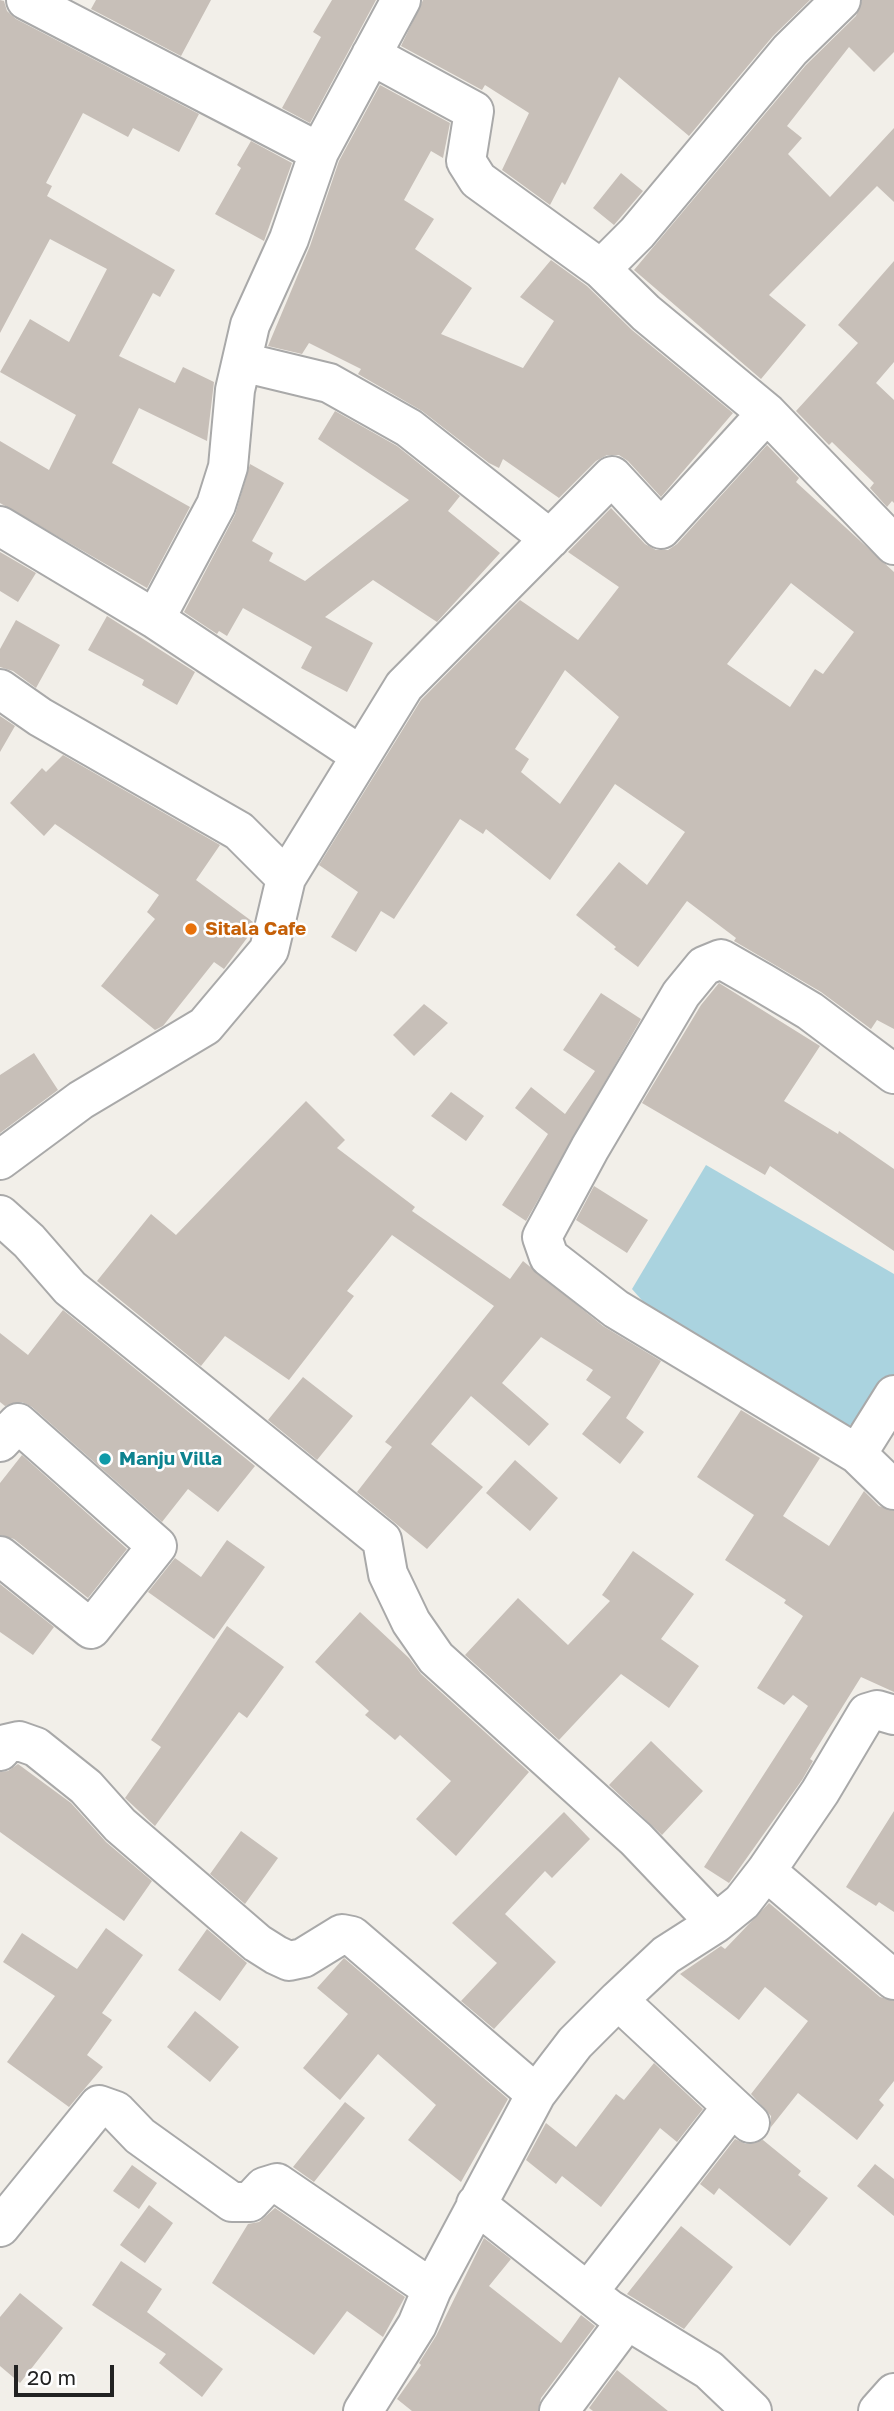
<!DOCTYPE html>
<html>
<head>
<meta charset="utf-8">
<style>
  body { margin:0 }
  #map { position:relative; width:894px; height:2411px; overflow:hidden; background:#f2efe9; font-family:"Golos Text",sans-serif }
  canvas { display:block }
  .scale { position:absolute; left:14px; top:2365px; width:100px; height:32px; box-sizing:border-box; border:4px solid #222; border-top:0; padding-left:9px; font-size:21px; line-height:24px; white-space:nowrap; color:#222; -webkit-text-stroke:5px #fff; paint-order:stroke }
</style>
</head>
<body>
<div id="map">
<canvas width="894" height="2411"></canvas>
<div class="scale">20 m</div>
</div>
<script>
const context = document.querySelector('canvas').getContext('2d');
context.lineJoin = 'round';
function paint(path, color) { context.fillStyle = color; context.fill(path, 'evenodd'); }
const poly = rows => new Path2D(rows.map(r => 'M' + r).join(''));
function trace(path, color, width, dash) { context.strokeStyle = color; context.lineWidth = width; context.lineCap = dash ? 'butt' : 'round'; context.setLineDash(dash || []); context.stroke(path); }
function write(font, color, halo, rows, align = 'center') {
  context.font = font + ' "Golos Text",sans-serif'; context.lineWidth = 5; context.setLineDash([]); context.textBaseline = 'middle'; context.strokeStyle = halo; context.fillStyle = color; for (const [text, x, y, turn = 0] of rows) {
    context.save(); context.translate(x, y); context.rotate((+turn || 0) * Math.PI / 180); context.textAlign = isNaN(turn) ? turn : align; if (halo) context.strokeText(text, 0, 0); context.fillText(text, 0, 0); context.restore();
  }
}
const water = poly([
  [706,1165,894,1274,894,1387,877,1414,830,1433,654,1314,632,1289]
]);
const building = poly([
  [0,0,4,1,7,11,16,19,199,114,179,152,133,128,128,137,83,113,46,183,52,186,47,196,175,270,160,297,153,293,119,356,175,383,183,367,214,382,207,441,139,408,112,463,190,507,147,588,0,503,0,441,49,470,76,415,0,372,30,319,69,342,107,269,50,239,0,333],
  [96,0,211,0,181,56,91,9],
  [332,0,376,0,310,123,282,108,321,37,313,32],
  [423,0,810,0,773,36,689,136,619,77,565,185,562,182,550,205,502,170,529,113,485,85,482,90,401,46],
  [862,0,894,0,894,52,874,72,849,47,787,126,802,138,788,154,830,197,894,128,894,202,877,186,769,295,806,325,761,379,634,270,806,65,856,16],
  [380,85,450,123,443,158,431,151,404,200,434,219,415,249,472,288,441,334,523,368,554,321,520,297,551,260,587,286,632,330,733,413,661,497,628,461,619,455,607,455,596,461,559,498,503,459,499,468,489,463,422,411,358,374,361,369,309,343,302,354,268,346,310,246,339,161],
  [251,141,292,163,264,241,215,214,241,168,237,165],
  [621,173,643,191,614,225,593,208],
  [894,261,894,362,876,383,894,400,894,503,892,501,887,507,870,488,874,483,832,442,829,445,796,411,858,343,838,325],
  [335,411,397,446,460,496,448,511,500,553,437,622,373,580,325,617,373,643,347,692,301,668,312,647,243,608,227,636,219,631,217,634,184,612,235,515,250,464,284,483,252,541,273,553,269,561,305,581,409,500,318,439],
  [767,445,799,478,796,482,894,572,894,1029,877,1020,871,1029,821,992,734,941,736,938,687,901,638,967,614,949,616,947,576,915,619,862,647,885,685,832,615,784,550,880,486,829,483,834,460,819,394,919,381,911,356,952,331,937,358,892,319,865,421,700,520,600,578,640,619,587,568,552,611,508,645,544,656,550,668,550,677,544],
  [791,583,854,632,823,674,815,669,790,707,727,664],
  [565,670,619,717,560,804,521,772,529,759,515,749],
  [0,552,36,573,18,602,0,591],
  [107,616,195,672,177,705,142,685,144,680,88,650],
  [16,620,60,645,36,688,13,671,0,667,0,649],
  [0,716,15,726,0,752],
  [63,755,220,845,196,880,253,922,250,934,224,969,214,962,163,1026,155,1030,101,986,155,919,147,912,159,895,55,824,44,836,10,803,42,768,46,772],
  [719,983,820,1046,784,1101,838,1134,839,1131,894,1169,894,1251,770,1166,765,1175,642,1103,701,1005],
  [601,993,641,1019,526,1221,502,1205,548,1134,515,1108,531,1087,565,1114,595,1071,563,1050],
  [424,1004,448,1023,414,1056,393,1035],
  [34,1053,58,1090,0,1133,0,1075],
  [451,1092,484,1116,466,1141,431,1116],
  [306,1101,345,1140,337,1148,415,1207,412,1211,510,1279,523,1261,603,1326,661,1361,626,1418,644,1432,620,1464,582,1434,611,1397,586,1380,593,1370,541,1337,502,1383,549,1424,529,1446,471,1396,431,1444,483,1487,427,1549,357,1492,392,1447,385,1442,494,1306,392,1235,347,1291,354,1296,289,1380,225,1336,201,1366,97,1281,151,1214,176,1235],
  [594,1186,648,1220,627,1253,576,1220],
  [63,1310,255,1466,218,1512,188,1489,162,1522,32,1407,22,1402,5,1406,0,1402,0,1333,28,1355],
  [303,1377,353,1416,317,1460,268,1420],
  [741,1410,820,1458,783,1516,829,1546,864,1491,879,1506,894,1511,894,1692,861,1677,810,1759,813,1761,802,1780,729,1883,704,1867,808,1706,793,1695,784,1705,757,1688,803,1616,784,1603,786,1600,725,1560,754,1515,697,1477],
  [22,1455,127,1549,88,1598,14,1539,0,1535,0,1483],
  [515,1460,558,1498,530,1531,486,1493],
  [227,1540,265,1567,214,1639,148,1592,175,1558,201,1577],
  [633,1551,694,1594,661,1639,699,1666,669,1708,621,1674,559,1740,465,1655,518,1598,568,1645,610,1601,602,1595],
  [0,1584,54,1627,33,1655,0,1632],
  [360,1612,409,1658,421,1674,529,1772,456,1856,416,1819,451,1781,400,1735,395,1740,365,1715,369,1711,315,1662],
  [227,1626,284,1667,247,1718,239,1712,155,1826,125,1798,161,1747,151,1740],
  [651,1741,703,1791,662,1835,609,1785],
  [18,1764,71,1803,106,1842,152,1881,124,1921,0,1832,0,1772,8,1771],
  [894,1811,894,1912,879,1902,876,1906,846,1887],
  [564,1812,590,1839,552,1878,545,1871,505,1914,556,1962,494,2029,461,2001,497,1963,452,1923],
  [241,1831,278,1858,245,1904,210,1874],
  [769,1903,880,1997,894,2001,894,2081,879,2100,884,2105,857,2140,798,2093,771,2127,771,2116,751,2094,808,2021,765,1987,739,2020,680,1974,721,1946,725,1949],
  [106,1928,143,1955,102,2013,112,2020,87,2055,103,2067,69,2107,7,2062,55,1996,3,1962,22,1933,77,1969],
  [207,1929,247,1963,220,2001,178,1970],
  [344,1958,508,2099,461,2182,408,2140,436,2105,378,2054,340,2100,303,2068,348,2014,317,1988],
  [195,2011,239,2047,210,2082,167,2047],
  [654,2063,703,2109,677,2142,660,2128,601,2207,562,2176,556,2184,526,2160,546,2123,576,2147,616,2094,624,2100],
  [345,2102,365,2118,314,2182,293,2167],
  [735,2139,746,2144,763,2140,801,2171,798,2175,828,2198,790,2246,719,2188,714,2195,700,2184],
  [875,2164,894,2179,894,2216,857,2186],
  [132,2165,157,2183,139,2209,113,2191],
  [149,2205,173,2223,145,2263,120,2245],
  [275,2208,405,2297,383,2337,347,2311,314,2355,212,2283,248,2224,259,2222],
  [681,2226,733,2267,684,2329,627,2294],
  [484,2238,511,2259,489,2286,561,2343,581,2315,595,2326,541,2398,538,2411,412,2411,397,2399,421,2365,419,2363,436,2336],
  [121,2261,162,2289,147,2312,223,2369,202,2397,159,2363,166,2354,92,2305],
  [20,2293,63,2328,20,2383,0,2366,0,2317],
  [617,2370,668,2411,593,2411,589,2408]
]);
const minor = poly([
  [26,0,319,152,401,0],
  [841,0,790,50,637,233,601,269,646,313,767,413,894,545],
  [371,55,474,111,466,161,478,180,601,269],
  [319,152,289,239,250,325,235,390,228,467,216,505,155,619,360,755],
  [242,362,329,383,409,428,550,539],
  [0,526,155,619],
  [0,689,40,717,239,831,286,878],
  [0,1160,81,1100,205,1026,269,950,286,878,404,686,612,476,661,529,767,413],
  [0,1215,29,1241,70,1288,382,1540,388,1574,411,1622,436,1658,636,1839,716,1923,742,1902,766,1871,820,1792,867,1713,877,1710,894,1715],
  [894,1395,857,1454,894,1490],
  [0,1442,18,1423,157,1546,91,1629,0,1556],
  [857,1454,616,1309,549,1257,542,1237,590,1148,681,994,704,966,721,959,763,983,810,1011,894,1074],
  [0,1751,6,1744,19,1741,36,1747,86,1787,120,1825,257,1943,276,1955,289,1961,303,1958,342,1934,352,1936,536,2094],
  [766,1871,894,1980],
  [618,2000,750,2123],
  [476,2204,609,2309,709,2370,752,2411],
  [0,2227,99,2105,116,2111,140,2136,232,2202,250,2202,264,2187,277,2183,432,2289],
  [588,2292,732,2107],
  [363,2411,417,2325,432,2289,536,2094,575,2043,618,2000,666,1955,716,1923],
  [559,2411,627,2320],
  [878,2411,894,2393]
]);
const markers = [
  [191,929,7,"#e8710a"],
  [105,1459,7,"#0f9aa8"]
];
const foodNames = [
  ["Sitala Cafe",205,929]
];
const cultureNames = [
  ["Manju Villa",119,1459]
];
paint(water, '#aad3df');
paint(building, '#c7bfb8');
trace(minor, '#a9a9a9', 42);
trace(minor, '#fff', 38);
for (const [x, y, r, color] of markers) { const dot = new Path2D(); dot.arc(x, y, r, 0, 2 * Math.PI); context.fillStyle = color; context.fill(dot); trace(dot, '#fff', 2.5); }
write('bold 19px', '#c56008', '#fff', foodNames, 'left');
write('bold 19px', '#0d838f', '#fff', cultureNames, 'left');
</script>
</body>
</html>
